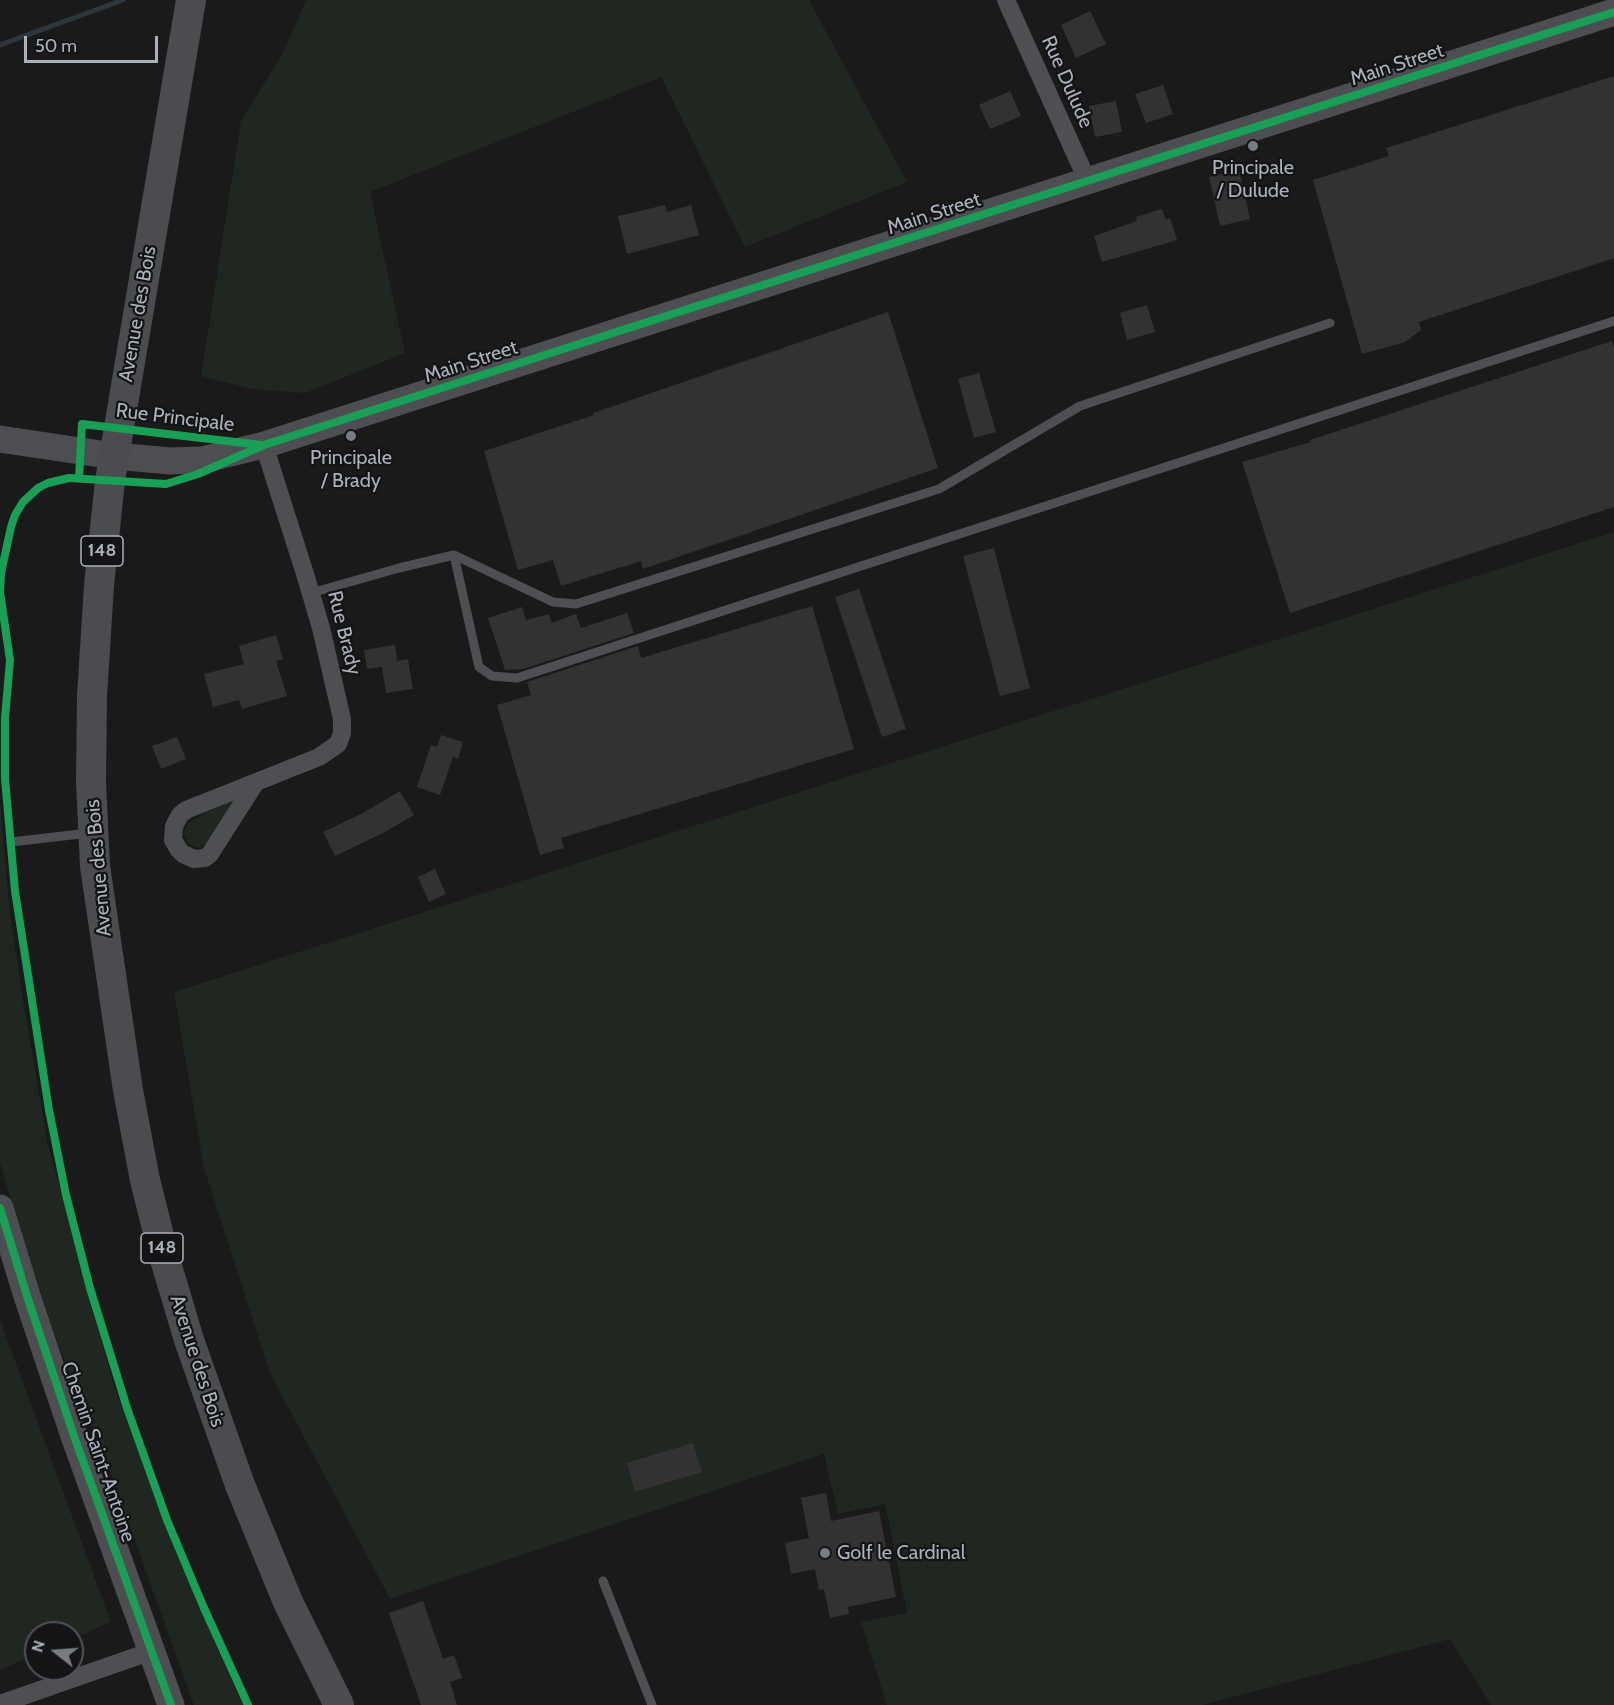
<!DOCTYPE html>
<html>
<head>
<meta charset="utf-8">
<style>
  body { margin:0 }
  #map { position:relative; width:1614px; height:1705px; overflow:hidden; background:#1a1a1a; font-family:Cabin,sans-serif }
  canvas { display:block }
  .north { position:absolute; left:24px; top:1621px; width:60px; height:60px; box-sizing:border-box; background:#141416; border:2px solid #505358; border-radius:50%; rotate:287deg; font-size:16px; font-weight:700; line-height:24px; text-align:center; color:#abb1bb }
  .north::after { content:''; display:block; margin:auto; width:21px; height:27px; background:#787c83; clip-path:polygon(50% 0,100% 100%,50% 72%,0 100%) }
  .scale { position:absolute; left:24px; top:36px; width:134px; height:27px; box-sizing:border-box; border:3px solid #abb1bb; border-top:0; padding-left:8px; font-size:18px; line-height:21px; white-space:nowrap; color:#abb1bb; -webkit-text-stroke:4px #141416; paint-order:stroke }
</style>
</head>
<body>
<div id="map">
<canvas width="1614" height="1705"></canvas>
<div class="north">N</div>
<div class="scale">50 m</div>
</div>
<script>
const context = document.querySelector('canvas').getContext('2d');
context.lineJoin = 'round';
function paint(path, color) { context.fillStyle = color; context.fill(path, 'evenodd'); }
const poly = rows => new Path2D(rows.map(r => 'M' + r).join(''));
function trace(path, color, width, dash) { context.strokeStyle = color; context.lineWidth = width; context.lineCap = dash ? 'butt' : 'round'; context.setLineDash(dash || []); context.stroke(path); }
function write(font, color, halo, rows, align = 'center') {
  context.font = font + ' Cabin,sans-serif'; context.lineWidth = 4.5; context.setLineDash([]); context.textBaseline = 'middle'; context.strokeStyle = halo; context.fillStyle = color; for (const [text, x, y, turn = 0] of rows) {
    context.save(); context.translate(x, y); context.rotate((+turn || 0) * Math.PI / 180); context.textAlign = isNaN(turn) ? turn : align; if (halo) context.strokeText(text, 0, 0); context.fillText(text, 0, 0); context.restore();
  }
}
const green = poly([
  [306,0,809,0,907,182,745,247,661,77,370,192,405,353,305,393,253,389,201,376,241,121,282,55],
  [1614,532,1614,1705,1491,1705,1450,1639,1203,1705,887,1705,861,1622,907,1613,885,1504,838,1514,824,1454,390,1599,270,1373,204,1168,174,992],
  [233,798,235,802,207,843,198,848,188,844,184,834,188,823],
  [0,801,10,914,24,1006,48,1145,115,1390,216,1646,243,1705,194,1705,111,1474,44,1310,0,1163],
  [0,1320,111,1622,72,1639,72,1633,36,1633,36,1654,0,1670]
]);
const stream = poly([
  [0,45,123,0]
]);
const building = poly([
  [1090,11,1106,44,1076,58,1061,25],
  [1614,76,1614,258,1419,322,1421,330,1405,342,1362,354,1313,180,1389,156,1386,148],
  [1163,85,1173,114,1146,123,1135,94],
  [1010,91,1021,116,990,129,979,105],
  [1116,101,1122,132,1095,137,1089,106],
  [1239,170,1250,219,1220,226,1209,177],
  [665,205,667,212,691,205,699,235,627,254,618,216],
  [1162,209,1166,220,1170,218,1177,240,1102,262,1094,236,1137,221,1136,217],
  [1147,305,1155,332,1127,340,1120,313],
  [888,312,938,468,643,569,641,561,561,586,553,560,518,570,484,451,594,415,593,413],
  [1612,341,1614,348,1614,507,1290,613,1242,462,1311,442,1310,440],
  [979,373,996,432,974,438,958,379],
  [994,548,1030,688,1000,696,963,556],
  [859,589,906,729,882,737,835,597],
  [812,606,854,749,561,838,564,848,540,855,497,705,531,695,527,682,638,646,641,658],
  [522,607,526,620,549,614,551,623,576,614,581,628,627,613,634,633,523,669,505,670,488,618],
  [276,635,283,659,276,661,287,696,242,709,239,700,213,707,204,674,244,664,239,646],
  [395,645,397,661,408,659,413,689,386,693,382,667,367,669,364,650],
  [441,735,463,742,458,759,453,757,440,795,417,787,431,745,437,747],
  [177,737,186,759,161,769,152,746],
  [400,791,414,815,383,833,335,856,323,832,363,813],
  [435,869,446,894,429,902,418,877],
  [693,1443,702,1472,635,1492,627,1463],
  [826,1493,831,1521,879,1511,896,1597,848,1607,849,1614,830,1618,824,1589,819,1590,815,1569,791,1574,785,1543,809,1538,801,1498],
  [423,1601,443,1659,454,1655,462,1678,450,1682,457,1705,421,1705,389,1613]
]);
const lane = poly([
  [454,555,479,667,492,676,517,678,1614,321],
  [311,593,399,568,454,555,553,602,576,604,939,489,1080,406,1330,323],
  [11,842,89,833],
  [603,1581,652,1705]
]);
const street = poly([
  [1006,0,1088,182],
  [254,785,210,854,205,858,194,859,183,854,179,850,173,840,174,826,180,815,186,810,319,757,338,744,342,733,342,719,321,628,306,577,264,445],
  [0,1704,152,1651]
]);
const secondary = poly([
  [0,439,114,456,171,461,202,460,264,445,1614,12],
  [0,1208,27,1296,74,1436,171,1705]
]);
const primary = poly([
  [191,0,110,481,99,585,92,696,91,782,95,866,128,1090,145,1180,164,1256,189,1340,240,1485,288,1602,339,1705]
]);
const cycleway = poly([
  [79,478,82,424,261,445],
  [0,1208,27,1296,74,1436,171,1705],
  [248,1705,204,1608,167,1520,127,1408,90,1288,66,1195,49,1110,15,891,5,779,5,718,10,660,0,592,1,573,11,527,15,515,23,502,38,488,48,483,69,478,166,484,198,474,264,445,1614,12]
]);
const markers = [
  [1253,146,6,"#787c83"],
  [351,436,6,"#787c83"],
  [825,1553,6,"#787c83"]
];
const shields = [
  [102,551,42],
  [162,1248,42]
];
const shieldNames = [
  ["148",102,551],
  ["148",162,1248]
];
const streetNames = [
  ["Main Street",1397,65,-18],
  ["Rue Dulude",1067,82,66],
  ["Main Street",934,214,-18],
  ["Avenue des Bois",138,314,-80],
  ["Main Street",471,362,-18],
  ["Rue Principale",175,418,7],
  ["Rue Brady",344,633,76],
  ["Avenue des Bois",99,868,-95],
  ["Avenue des Bois",197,1361,72],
  ["Chemin Saint-Antoine",98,1452,71]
];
const poiNames = [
  ["Principale",1253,168],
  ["/ Dulude",1253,191],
  ["Principale",351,458],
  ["/ Brady",351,481],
  ["Golf le Cardinal",837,1553,"left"]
];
paint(green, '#1f2720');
trace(stream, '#2c363d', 5);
paint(building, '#323232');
trace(lane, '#4e4f53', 9);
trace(street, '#4e4f53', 18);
trace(secondary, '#4d4e51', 27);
trace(primary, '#4b4c4f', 30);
trace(cycleway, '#1a9f57', 8);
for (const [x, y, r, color] of markers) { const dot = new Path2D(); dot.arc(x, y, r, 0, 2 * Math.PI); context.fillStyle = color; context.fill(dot); trace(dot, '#141416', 2); }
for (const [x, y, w] of shields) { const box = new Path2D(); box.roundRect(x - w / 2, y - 15, w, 30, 4.5); context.fillStyle = '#141416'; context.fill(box); trace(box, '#abb1bb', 1.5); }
write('bold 18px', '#abb1bb', null, shieldNames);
write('20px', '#abb1bb', '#141416', streetNames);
write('20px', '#abb1bb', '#141416', poiNames);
</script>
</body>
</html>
